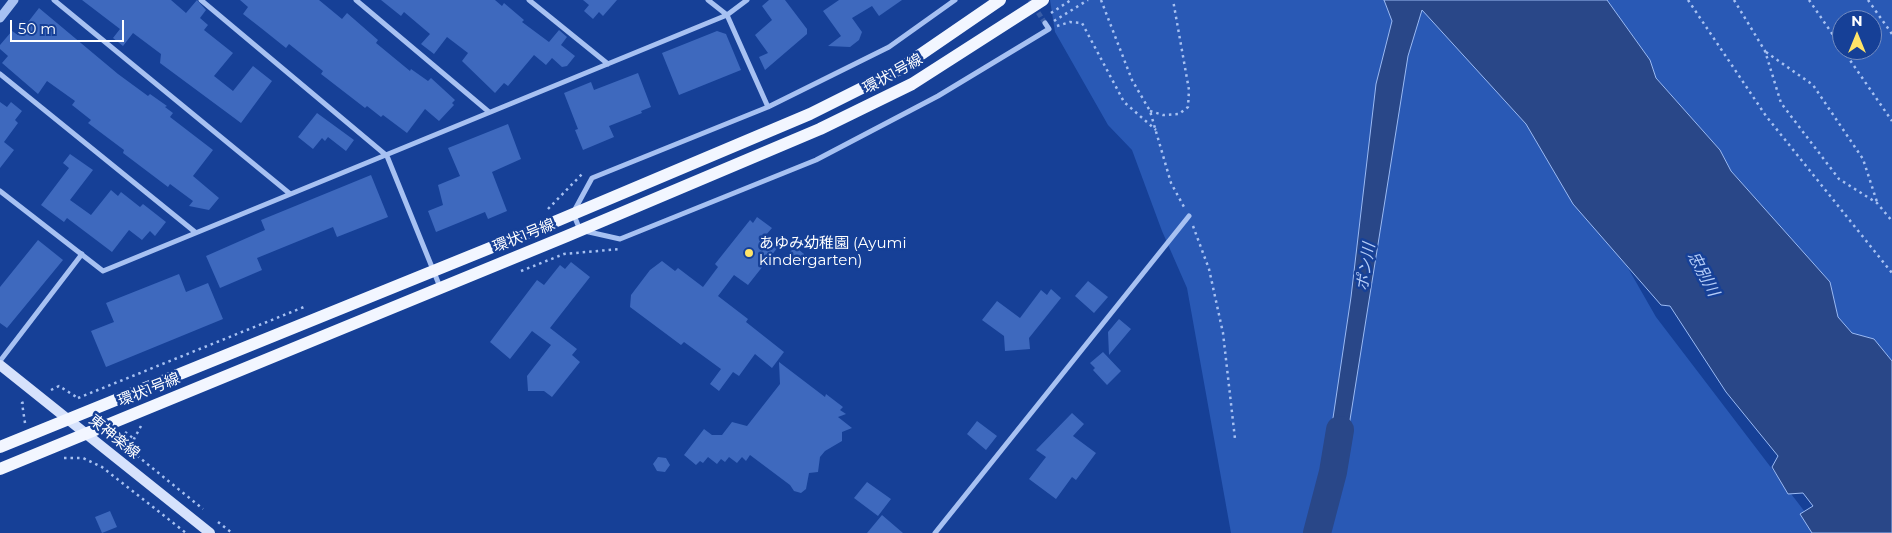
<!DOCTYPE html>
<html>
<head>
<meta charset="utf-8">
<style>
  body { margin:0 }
  #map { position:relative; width:1892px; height:533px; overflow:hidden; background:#164097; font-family:Montserrat,sans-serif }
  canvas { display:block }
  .north { position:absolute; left:1832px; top:10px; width:50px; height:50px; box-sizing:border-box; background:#164097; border:1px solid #738cc1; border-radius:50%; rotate:0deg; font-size:14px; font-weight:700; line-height:20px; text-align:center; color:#fff }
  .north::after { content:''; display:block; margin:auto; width:18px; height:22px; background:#ffe468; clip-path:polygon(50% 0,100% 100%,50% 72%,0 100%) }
  .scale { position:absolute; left:10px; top:20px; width:114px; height:22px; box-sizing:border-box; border:2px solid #fff; border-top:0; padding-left:6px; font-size:15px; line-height:18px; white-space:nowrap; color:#fff; -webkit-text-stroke:4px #164097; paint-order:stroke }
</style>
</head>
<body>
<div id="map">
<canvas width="1892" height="533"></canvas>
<div class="north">N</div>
<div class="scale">50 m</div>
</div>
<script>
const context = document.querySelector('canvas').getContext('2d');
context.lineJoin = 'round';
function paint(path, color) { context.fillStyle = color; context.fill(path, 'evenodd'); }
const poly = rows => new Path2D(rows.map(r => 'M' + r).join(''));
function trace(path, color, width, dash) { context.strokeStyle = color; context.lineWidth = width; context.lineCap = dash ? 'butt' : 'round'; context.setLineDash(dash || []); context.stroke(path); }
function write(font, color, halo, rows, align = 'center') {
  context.font = font + ' Montserrat,"Noto Sans JP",sans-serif'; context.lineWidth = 5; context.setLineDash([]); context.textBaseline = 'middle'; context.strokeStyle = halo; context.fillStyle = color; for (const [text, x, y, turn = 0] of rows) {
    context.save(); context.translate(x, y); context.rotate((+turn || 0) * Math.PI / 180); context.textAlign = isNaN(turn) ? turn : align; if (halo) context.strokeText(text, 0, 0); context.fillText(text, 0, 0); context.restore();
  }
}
const green = poly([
  [1050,0,1482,0,1517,74,1656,317,1821,533,1231,533,1187,288,1162,231,1132,150,1108,125,1055,32],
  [1607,0,1892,0,1892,361,1874,339,1852,333,1838,317,1830,282,1731,171,1720,150,1656,78,1650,60],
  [1842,20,1872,20,1872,50,1842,50]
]);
const water = poly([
  [1384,0,1607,0,1650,60,1656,78,1720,150,1731,171,1830,282,1838,317,1852,333,1874,339,1892,361,1892,533,1812,533,1800,514,1813,506,1803,493,1788,494,1772,467,1778,456,1726,392,1670,306,1661,305,1573,204,1526,124,1422,10,1408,56,1342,470,1326,465,1351,297,1376,84,1392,21,1384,0]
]);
const river = poly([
  [1317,533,1333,472,1340,430]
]);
const building = poly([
  [82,0,171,0,186,13,197,0,206,10,200,18,208,25,204,30,233,53,214,76,233,91,253,66,272,81,241,123,160,63,161,54,133,33,123,46,113,38,120,29],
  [240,0,319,0,342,19,347,13,378,40,376,43,410,71,411,69,428,81,431,78,455,100,452,103,454,105,439,121,425,109,407,133,383,115,381,117,367,106,365,108,321,74,323,71,289,44,286,48,261,28,243,14,248,7],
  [381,0,495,0,502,6,504,3,524,20,522,22,549,42,559,30,567,37,561,45,575,56,567,66,562,67,552,58,546,65,534,55,508,86,504,83,495,93,462,61,468,53,447,37,434,54,421,44,430,34,404,12,401,16],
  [583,0,617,0,603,16,599,12,593,19,584,11,589,5],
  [769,0,785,0,807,29,807,34,765,70,759,57,768,53,755,35,772,20,762,6],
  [839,0,902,0,879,16,872,6,852,18,862,32,859,40,850,47,828,46,841,36,823,11],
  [39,8,118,74,148,96,150,94,167,106,165,107,173,113,170,117,213,150,193,176,219,198,209,210,189,206,193,201,170,184,168,187,123,153,124,150,88,123,91,120,72,105,75,101,47,81,38,94,2,63,8,56,0,49,0,45,12,31,18,35],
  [717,31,726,34,741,70,679,95,662,53],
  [638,73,651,107,641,111,642,113,609,126,614,137,583,150,575,130,578,129,564,93,591,82,594,90],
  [0,102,7,107,11,102,22,111,15,120,18,123,4,142,14,150,0,168],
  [317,113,354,140,346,151,328,137,325,141,322,138,313,149,298,137],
  [508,124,521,159,492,172,507,211,488,219,485,212,436,232,428,211,443,205,438,185,460,176,448,148],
  [70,154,93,170,70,200,91,215,111,190,118,196,121,192,140,207,143,204,166,222,155,236,150,231,142,240,129,230,112,252,67,218,64,222,41,205,69,168,63,163],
  [371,175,388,217,337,237,333,227,257,258,262,270,220,288,206,256,265,230,261,220],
  [757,217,772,228,765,236,778,247,748,285,734,275,718,296,748,319,746,322,784,352,772,368,755,354,739,376,733,372,719,391,710,384,721,369,684,342,681,345,630,307,631,295,650,270,662,261,675,271,678,268,703,287,718,267,715,264,750,220,753,223],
  [38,240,63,260,7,328,0,323,0,287],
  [792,250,799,250,804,254,804,261,799,266,792,266,784,258],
  [571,262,590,277,550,328,577,349,572,355,580,362,552,397,544,391,528,391,527,376,551,345,532,331,510,359,490,342,537,280,544,285,560,265,565,269],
  [179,274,186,292,208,283,223,319,106,367,91,331,114,322,106,303],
  [1088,281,1108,297,1094,313,1075,296],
  [1051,289,1061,298,1029,338,1030,349,1005,351,1004,336,982,320,997,301,1020,318,1041,290,1047,295],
  [1119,319,1131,329,1109,355,1108,332],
  [1103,352,1121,371,1107,385,1093,370,1095,368,1090,363],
  [779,362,825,397,826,394,843,407,840,410,846,414,838,417,852,428,842,432,842,441,825,451,820,457,818,472,809,473,806,489,801,493,794,491,790,485,750,455,746,461,742,457,737,463,729,457,725,462,721,459,717,464,708,457,703,463,700,461,696,465,684,455,704,429,712,435,722,435,732,422,747,426,780,384],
  [1072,413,1084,424,1073,436,1096,453,1076,480,1072,477,1056,499,1029,479,1046,457,1036,450],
  [977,421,997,436,986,450,967,434],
  [658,457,666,458,670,465,665,472,657,471,653,464],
  [867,482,891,499,878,516,854,498],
  [110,511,117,527,102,533,95,517],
  [882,515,903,533,867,533]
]);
const minorTunnel = poly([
  [1030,0,1045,23]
]);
const path = poly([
  [1101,0,1132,80,1150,111,1171,183,1184,207],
  [1688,0,1766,116,1892,273],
  [1734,0,1765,51,1781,103,1839,179,1877,203,1892,221],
  [1809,0,1842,48],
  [1868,0,1892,34],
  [1051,13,1071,0],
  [1054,21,1088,0],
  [1057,26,1070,22,1082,23,1124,102,1156,130],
  [1843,50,1892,121],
  [1766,52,1813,85,1863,159,1877,202],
  [1150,111,1163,115,1179,114,1188,107,1189,90,1173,0],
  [548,209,584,172],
  [1193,226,1209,269,1223,333,1235,439],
  [521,271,564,254,620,249],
  [51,390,59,386,78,398],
  [78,398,304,307],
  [25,423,22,403,25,402],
  [141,426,134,439,135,454,203,509],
  [125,432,134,439],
  [64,458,83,458,102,467,186,533],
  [218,522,232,533]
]);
const minor = poly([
  [54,0,289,193],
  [201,0,387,156,440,287],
  [356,0,489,112],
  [529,0,608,64],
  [708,0,727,15,768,107],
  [955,0,889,47,768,107,592,178,573,213,580,230,620,239,816,160,938,96,1049,29,1045,23],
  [0,74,195,232],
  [0,191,103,271,727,15,747,0],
  [0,361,82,254],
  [935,533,1189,216]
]);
const tertiary = poly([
  [0,18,14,0]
]);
const secondary = poly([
  [0,365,210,533]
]);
const primary = poly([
  [0,447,559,220,810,114,898,70,1000,0],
  [0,469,567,236,820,129,912,84,1043,0]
]);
const markers = [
  [749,253,5,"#ffe468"]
];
const streetNames = [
  ["環状1号線",893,74,-29],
  ["環状1号線",524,236,-22],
  ["環状1号線",149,390,-22],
  ["東神楽線",114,437,39]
];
const poiNames = [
  ["あゆみ幼稚園 (Ayumi",759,244],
  ["kindergarten)",759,261]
];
const waterNames = [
  ["ポン川",1366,267,-81],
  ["忠別川",1703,274,62]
];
paint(green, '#2959b5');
paint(water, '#294788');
trace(water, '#9abaf4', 1);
trace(river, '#294788', 28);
paint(building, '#3e69be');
trace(minorTunnel, '#395da7', 5, [5, 2.5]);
trace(path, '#a7c1f2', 2.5, [2.5, 4]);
trace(minor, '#a7c1f2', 5);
trace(tertiary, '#a7c1f2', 9);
trace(secondary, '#d6e2fc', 10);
trace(primary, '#f2f6ff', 12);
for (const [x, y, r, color] of markers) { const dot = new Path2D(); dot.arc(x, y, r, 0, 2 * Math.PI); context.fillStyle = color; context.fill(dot); trace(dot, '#164097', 2); }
write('15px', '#fff', '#164097', streetNames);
write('15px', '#fff', '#164097', poiNames, 'left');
write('italic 16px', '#b4ccf8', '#164097', waterNames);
</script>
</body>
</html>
